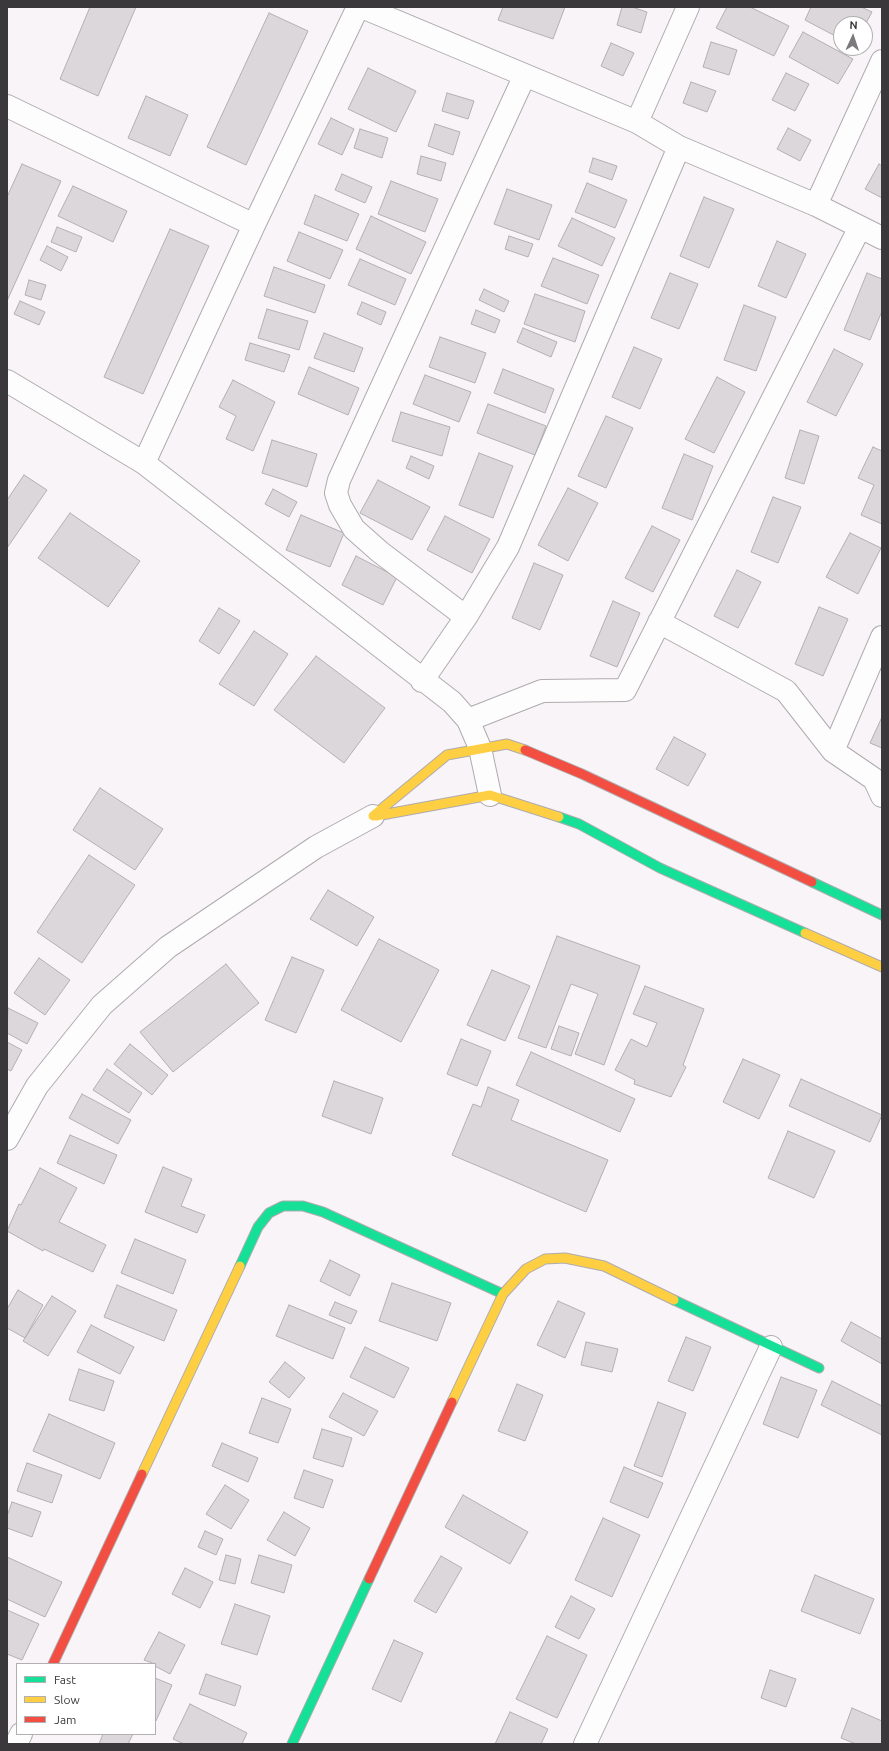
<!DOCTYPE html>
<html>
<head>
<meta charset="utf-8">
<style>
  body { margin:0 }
  #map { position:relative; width:889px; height:1751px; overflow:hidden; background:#f8f4f8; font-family:Ubuntu,sans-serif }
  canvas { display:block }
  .frame { position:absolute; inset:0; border:8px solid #3b383b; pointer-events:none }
  .legend { position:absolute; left:16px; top:1663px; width:140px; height:72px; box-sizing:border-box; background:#fff; border:1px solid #b1afb1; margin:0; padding:5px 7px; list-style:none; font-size:12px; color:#3b383b }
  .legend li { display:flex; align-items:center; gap:8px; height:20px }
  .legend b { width:20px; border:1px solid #b1afb1 }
  .north { position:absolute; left:833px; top:16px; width:40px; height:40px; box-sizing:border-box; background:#fff; border:1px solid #b1afb1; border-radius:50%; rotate:3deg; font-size:11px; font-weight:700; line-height:16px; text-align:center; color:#3b383b }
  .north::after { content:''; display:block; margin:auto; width:14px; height:18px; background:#7d7a7d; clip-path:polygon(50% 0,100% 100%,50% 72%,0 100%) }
</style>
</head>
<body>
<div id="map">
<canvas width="889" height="1751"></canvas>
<div class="frame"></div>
<ul class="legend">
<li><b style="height:5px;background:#16e098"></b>Fast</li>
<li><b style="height:5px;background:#ffcf43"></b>Slow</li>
<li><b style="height:5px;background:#f24e42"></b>Jam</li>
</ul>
<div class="north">N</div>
</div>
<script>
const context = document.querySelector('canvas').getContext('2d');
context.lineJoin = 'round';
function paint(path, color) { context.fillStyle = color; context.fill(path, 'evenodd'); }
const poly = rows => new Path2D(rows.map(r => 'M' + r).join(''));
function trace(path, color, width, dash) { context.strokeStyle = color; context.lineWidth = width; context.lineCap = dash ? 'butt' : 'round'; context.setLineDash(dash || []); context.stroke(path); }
const building = poly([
  [90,7,136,7,98,96,60,79,90,7],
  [503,7,565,7,553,39,498,20,503,7],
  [622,7,632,7,647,12,641,33,617,25,622,7],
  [727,7,750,7,789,26,774,56,716,28,727,7],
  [811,7,861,7,872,12,865,25,841,24,841,39,805,20,811,7],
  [269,13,308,31,246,165,207,147,269,13],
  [803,32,853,59,838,84,789,57,803,32],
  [711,42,737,50,729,75,703,67,711,42],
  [611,43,634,53,623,76,601,66,611,43],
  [368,68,416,91,396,132,348,109,368,68],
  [786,73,809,84,795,111,772,100,786,73],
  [691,82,716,91,707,112,683,103,691,82],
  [447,93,474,101,468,119,442,111,447,93],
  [146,96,188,115,170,156,128,138,146,96],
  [331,118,354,129,342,155,318,144,331,118],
  [435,124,460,132,453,155,428,146,435,124],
  [788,128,811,140,800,161,777,149,788,128],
  [360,129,388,138,382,158,354,148,360,129],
  [421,156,446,163,441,181,417,174,421,156],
  [593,158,617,166,612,180,589,172,593,158],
  [22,164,61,181,7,301,7,197,22,164],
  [879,164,882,166,882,198,865,189,879,164],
  [342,174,372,187,365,203,335,190,342,174],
  [391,181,438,199,425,232,378,214,391,181],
  [587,183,627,200,615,228,575,212,587,183],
  [73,186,127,211,113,242,58,216,73,186],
  [507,189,552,205,539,240,494,224,507,189],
  [315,195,359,214,347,241,304,224,315,195],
  [704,197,734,209,709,268,680,256,704,197],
  [371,216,426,242,411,274,356,249,371,216],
  [572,218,615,238,602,266,558,246,572,218],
  [57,227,82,237,76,252,51,242,57,227],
  [170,229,209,246,143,394,104,377,170,229],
  [299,232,343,250,330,279,287,261,299,232],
  [509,236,533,244,528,257,505,249,509,236],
  [777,241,806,254,786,298,758,286,777,241],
  [47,246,68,257,61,271,40,260,47,246],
  [553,258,599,275,587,304,541,286,553,258],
  [360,259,406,279,395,305,348,285,360,259],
  [274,267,325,285,315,313,264,296,274,267],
  [670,273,698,284,679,329,651,318,670,273],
  [867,273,882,279,882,311,870,340,844,330,867,273],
  [29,280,46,285,41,300,25,295,29,280],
  [484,289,509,301,504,312,479,300,484,289],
  [535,294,585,311,575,342,524,324,535,294],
  [20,301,45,312,39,325,14,314,20,301],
  [362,302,386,312,381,325,357,314,362,302],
  [744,305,776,317,756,371,724,360,744,305],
  [267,309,308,321,299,350,258,338,267,309],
  [476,310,500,320,495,333,471,324,476,310],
  [523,328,557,342,551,357,517,342,523,328],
  [324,333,363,348,354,372,314,358,324,333],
  [440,337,486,353,475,383,429,367,440,337],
  [250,343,290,355,284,372,245,360,250,343],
  [634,347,662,359,640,409,612,397,634,347],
  [834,349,863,364,836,416,807,402,834,349],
  [309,367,359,388,348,415,298,394,309,367],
  [503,369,554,389,545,413,494,393,503,369],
  [425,375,471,392,459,422,413,404,425,375],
  [717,377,745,392,714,453,685,439,717,377],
  [233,380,275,402,253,451,226,439,236,416,219,407,233,380],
  [488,404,546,426,535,455,477,433,488,404],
  [401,412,450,427,442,456,392,441,401,412],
  [606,416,633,428,606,488,578,476,606,416],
  [800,430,819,436,804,484,785,478,800,430],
  [272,440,317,454,307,487,262,473,272,440],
  [873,447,882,451,882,524,861,515,874,485,858,478,873,447],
  [479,453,513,466,493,518,459,505,479,453],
  [684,454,713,466,692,520,662,508,684,454],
  [411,456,434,466,429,479,406,468,411,456],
  [24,475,47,490,7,548,7,500,24,475],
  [378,480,430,507,412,540,360,513,378,480],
  [568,488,598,503,568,561,538,545,568,488],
  [273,489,297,502,289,517,265,504,273,489],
  [773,497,801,507,778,563,751,552,773,497],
  [70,513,140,561,108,607,38,558,70,513],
  [301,515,344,533,330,567,286,550,301,515],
  [445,516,490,539,472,573,427,550,445,516],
  [652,526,680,540,653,592,625,578,652,526],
  [850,533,881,548,858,594,826,577,850,533],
  [356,556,397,577,383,605,342,585,356,556],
  [534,563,563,575,540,630,512,618,534,563],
  [737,570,761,582,738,628,714,616,737,570],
  [613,601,640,613,617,667,590,656,613,601],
  [819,607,848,619,823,676,795,664,819,607],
  [219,608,240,621,219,654,199,641,219,608],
  [254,631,288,654,254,706,219,684,254,631],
  [316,656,385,708,344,763,274,710,316,656],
  [882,717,882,748,870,743,882,717],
  [674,737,706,754,688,786,656,769,674,737],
  [100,788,163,829,135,870,73,830,100,788],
  [89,855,135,885,82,963,37,932,89,855],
  [328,890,374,917,357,946,310,919,328,890],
  [557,936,640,966,604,1065,575,1054,598,994,571,984,546,1048,518,1038,557,936],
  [379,939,439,970,401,1042,341,1010,379,939],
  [292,957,324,970,296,1033,265,1020,292,957],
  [39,958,70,980,45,1015,14,993,39,958],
  [226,964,259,1003,173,1072,140,1032,226,964],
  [492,970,530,986,505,1041,467,1025,492,970],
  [645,986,704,1009,683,1065,686,1067,671,1097,634,1084,635,1080,615,1070,631,1039,647,1047,657,1023,633,1014,645,986],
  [8,1008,38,1023,27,1044,7,1033,8,1008],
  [559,1026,579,1033,571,1056,551,1049,559,1026],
  [461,1039,491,1051,477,1086,447,1074,461,1039],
  [7,1042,22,1050,11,1071,7,1069,7,1042],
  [130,1044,168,1075,152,1095,114,1064,130,1044],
  [531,1052,635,1099,620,1132,516,1085,531,1052],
  [743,1059,780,1075,759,1119,723,1102,743,1059],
  [107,1069,142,1093,129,1113,93,1090,107,1069],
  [801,1079,882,1115,870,1142,789,1106,801,1079],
  [334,1081,383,1098,371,1134,322,1116,334,1081],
  [488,1087,519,1100,511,1120,608,1160,586,1212,452,1155,473,1104,481,1107,488,1087],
  [82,1094,131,1120,118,1144,69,1118,82,1094],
  [788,1131,835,1151,814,1198,768,1178,788,1131],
  [70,1135,117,1155,104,1184,57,1163,70,1135],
  [163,1167,192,1179,181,1206,205,1215,197,1233,145,1212,163,1167],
  [40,1168,77,1188,59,1222,106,1245,93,1272,44,1249,43,1251,7,1231,19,1204,21,1205,40,1168],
  [135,1239,186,1260,173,1294,121,1273,135,1239],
  [330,1260,360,1275,350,1296,320,1281,330,1260],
  [392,1283,451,1303,437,1341,379,1321,392,1283],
  [117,1285,177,1310,164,1341,104,1317,117,1285],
  [18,1290,43,1305,25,1338,7,1328,7,1309,18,1290],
  [52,1296,76,1311,48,1356,23,1341,52,1296],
  [558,1301,585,1313,565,1358,537,1345,558,1301],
  [335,1302,357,1311,351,1324,329,1315,335,1302],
  [289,1305,345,1328,333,1359,276,1336,289,1305],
  [851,1322,882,1339,882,1364,841,1341,851,1322],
  [91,1325,134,1347,120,1374,77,1352,91,1325],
  [686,1337,711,1347,693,1391,668,1381,686,1337],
  [586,1342,618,1349,612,1372,581,1365,586,1342],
  [365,1347,409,1368,394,1398,350,1377,365,1347],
  [285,1362,305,1378,289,1398,269,1382,285,1362],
  [79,1369,114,1381,104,1411,69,1400,79,1369],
  [781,1377,817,1390,798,1438,763,1424,781,1377],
  [832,1381,882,1406,882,1435,821,1405,832,1381],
  [517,1384,543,1395,525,1441,498,1431,517,1384],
  [343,1393,378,1411,364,1436,329,1417,343,1393],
  [262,1398,291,1409,278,1443,249,1433,262,1398],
  [658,1402,686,1413,662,1477,634,1466,658,1402],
  [49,1414,115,1443,100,1479,33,1451,49,1414],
  [322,1429,352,1438,343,1467,313,1458,322,1429],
  [222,1443,258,1458,248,1482,212,1466,222,1443],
  [27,1463,62,1475,52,1503,17,1491,27,1463],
  [624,1467,663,1483,648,1518,610,1502,624,1467],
  [304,1470,333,1480,323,1508,294,1498,304,1470],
  [225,1485,249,1500,231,1529,206,1514,225,1485],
  [463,1495,528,1532,510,1564,445,1527,463,1495],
  [12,1502,41,1512,32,1537,7,1528,7,1516,12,1502],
  [284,1512,310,1528,295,1556,267,1540,284,1512],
  [603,1518,640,1535,612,1597,575,1580,603,1518],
  [205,1531,223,1539,216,1555,198,1547,205,1531],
  [226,1555,241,1559,235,1584,219,1580,226,1555],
  [259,1555,292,1565,284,1593,251,1583,259,1555],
  [441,1556,462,1568,436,1613,414,1601,441,1556],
  [7,1557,62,1582,45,1617,7,1599,7,1557],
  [185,1568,213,1582,200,1608,172,1594,185,1568],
  [815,1575,874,1599,860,1634,801,1611,815,1575],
  [571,1596,595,1609,579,1639,555,1627,571,1596],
  [235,1604,270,1616,257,1655,221,1644,235,1604],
  [7,1610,39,1624,22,1660,7,1654,7,1610],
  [159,1632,185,1645,170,1674,155,1666,155,1664,144,1660,159,1632],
  [547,1636,587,1655,557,1718,516,1699,547,1636],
  [394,1640,423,1653,401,1702,372,1689,394,1640],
  [770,1670,796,1679,786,1707,761,1698,770,1670],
  [206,1674,241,1686,235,1706,199,1694,206,1674],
  [155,1678,172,1685,156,1721,155,1720,155,1678],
  [190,1704,247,1733,242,1744,184,1744,173,1739,190,1704],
  [852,1708,882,1721,882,1744,856,1744,841,1738,852,1708],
  [510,1712,548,1729,541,1744,495,1744,510,1712],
  [103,1734,133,1734,128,1744,99,1744,103,1734]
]);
const street = poly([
  [362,7,637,122,679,147,816,205,882,238],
  [7,106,254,225],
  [637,122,688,7],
  [816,205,882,61],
  [7,381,144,463,452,702,468,720,480,748,490,795],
  [144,463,254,225,358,7],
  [466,617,380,552,354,529,340,505,336,493,339,480,524,77],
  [659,622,786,691,833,751,874,779,882,796],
  [422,681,466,617,508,547,679,147],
  [468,720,542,691,625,690,860,227],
  [833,751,882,637],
  [7,1139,37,1086,102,1005,168,947,316,847,373,816],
  [16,1744,21,1734],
  [585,1744,771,1347]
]);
const fast = poly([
  [559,817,579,824,660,868,805,933],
  [812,882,882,915],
  [240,1266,258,1227,269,1213,283,1206,303,1206,323,1212,503,1294],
  [674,1300,819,1368],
  [292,1744,369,1579]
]);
const slow = poly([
  [373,816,447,755,507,744,525,750],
  [376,816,490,795,559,817],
  [805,933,882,967],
  [452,1402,503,1294,526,1269,545,1259,565,1258,604,1266,674,1300],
  [142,1474,240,1266]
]);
const jam = poly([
  [525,750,582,774,812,882],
  [369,1579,452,1402],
  [53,1664,142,1474]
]);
paint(building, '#dbd7db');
trace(building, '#b3afb2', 1);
trace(street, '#afabae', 24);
trace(fast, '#afabae', 11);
trace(slow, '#afabae', 11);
trace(jam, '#afabae', 11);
trace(street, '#fefdfe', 22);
trace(fast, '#16e098', 9);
trace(slow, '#ffcf43', 9);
trace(jam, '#f24e42', 9);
</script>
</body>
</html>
